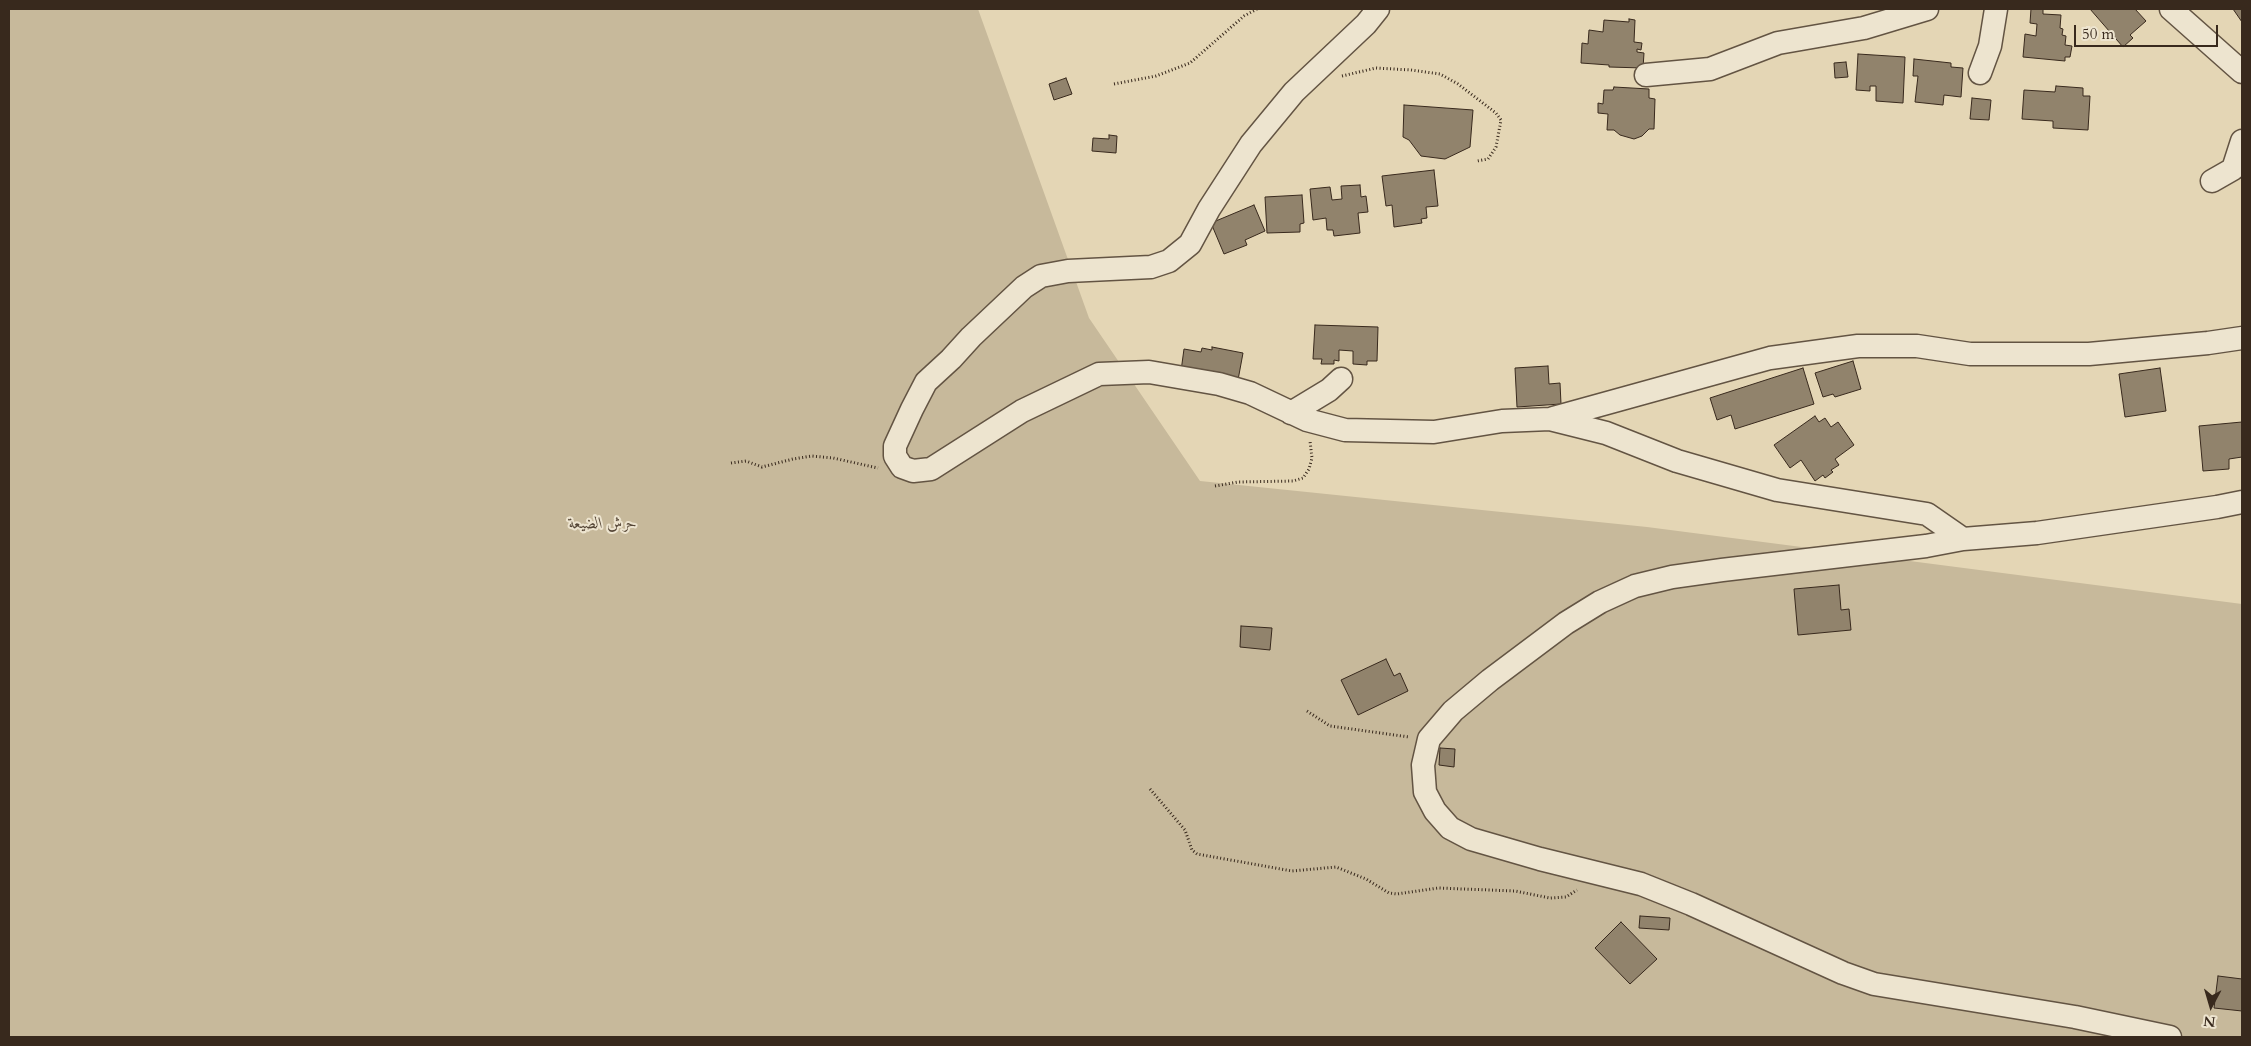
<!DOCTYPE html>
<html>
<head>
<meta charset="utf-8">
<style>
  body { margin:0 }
  #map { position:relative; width:2251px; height:1046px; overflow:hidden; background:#e4d6b5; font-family:Cardo,serif }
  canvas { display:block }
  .frame { position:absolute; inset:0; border:10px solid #38291d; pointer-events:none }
  .north { position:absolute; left:2186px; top:981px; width:50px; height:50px; -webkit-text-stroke:4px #ede4cf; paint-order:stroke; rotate:186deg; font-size:14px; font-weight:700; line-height:20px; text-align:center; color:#38291d }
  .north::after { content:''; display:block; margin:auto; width:18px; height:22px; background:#38291d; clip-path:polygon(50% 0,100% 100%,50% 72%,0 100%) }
  .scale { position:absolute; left:2074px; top:25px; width:144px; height:22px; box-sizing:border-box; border:2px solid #38291d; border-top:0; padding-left:6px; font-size:15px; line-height:18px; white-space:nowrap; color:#38291d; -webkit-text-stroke:4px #ede4cf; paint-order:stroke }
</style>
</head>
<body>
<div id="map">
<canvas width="2251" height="1046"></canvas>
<div class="frame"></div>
<div class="north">N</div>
<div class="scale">50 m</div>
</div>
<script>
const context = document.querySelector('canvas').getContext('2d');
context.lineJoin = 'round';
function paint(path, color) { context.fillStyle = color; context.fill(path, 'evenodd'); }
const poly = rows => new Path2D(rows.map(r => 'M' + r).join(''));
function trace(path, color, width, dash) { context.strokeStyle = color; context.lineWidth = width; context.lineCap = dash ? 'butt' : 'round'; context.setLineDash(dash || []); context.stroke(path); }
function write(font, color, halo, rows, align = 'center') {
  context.font = font + ' Cardo,Amiri,serif'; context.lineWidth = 4; context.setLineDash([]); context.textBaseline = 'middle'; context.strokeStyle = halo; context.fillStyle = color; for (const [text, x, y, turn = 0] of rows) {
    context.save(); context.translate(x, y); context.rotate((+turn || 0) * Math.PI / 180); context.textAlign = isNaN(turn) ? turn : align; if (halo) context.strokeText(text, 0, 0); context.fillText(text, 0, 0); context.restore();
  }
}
const green = poly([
  [9,9,978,9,1089,318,1200,481,1647,527,2242,604,2242,1037,9,1037]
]);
const building = poly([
  [2031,9,2043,9,2043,14,2061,15,2060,28,2063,29,2062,35,2066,36,2065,45,2072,46,2070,57,2065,57,2065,61,2023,57,2025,34,2036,36,2037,24,2030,23,2031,9],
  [2090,9,2135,9,2146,21,2130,35,2133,38,2123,47,2090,9],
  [2233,9,2242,9,2242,22,2233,9],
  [1629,19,1635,20,1634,42,1642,43,1641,50,1637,49,1637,52,1644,53,1643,68,1609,67,1609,65,1581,63,1582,43,1588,44,1589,30,1603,32,1604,20,1629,22,1629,19],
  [1858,54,1905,57,1903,103,1876,101,1876,86,1870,86,1870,91,1856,90,1858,54],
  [1914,59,1951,63,1951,67,1963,68,1961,97,1944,95,1943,105,1915,102,1918,76,1913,76,1914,59],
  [1846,62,1848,77,1835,78,1834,63,1846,62],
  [1066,78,1072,94,1054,100,1049,84,1066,78],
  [2056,86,2083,88,2083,96,2090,96,2088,130,2053,128,2053,121,2022,119,2024,90,2055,92,2056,86],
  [1614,87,1649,89,1649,98,1655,99,1654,129,1649,129,1642,136,1634,139,1620,135,1614,130,1607,130,1608,114,1598,113,1598,103,1603,104,1604,90,1613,90,1614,87],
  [1972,98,1991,100,1989,120,1970,119,1972,98],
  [1404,105,1473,110,1470,147,1445,159,1421,156,1409,140,1403,137,1404,105],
  [1109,135,1117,136,1116,153,1092,151,1093,138,1109,139,1109,135],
  [1434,170,1438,206,1426,207,1427,218,1421,219,1422,223,1394,227,1392,205,1386,206,1382,176,1434,170],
  [1360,185,1361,197,1366,196,1368,212,1358,213,1360,233,1334,236,1333,230,1327,230,1326,218,1313,220,1310,189,1330,187,1332,200,1342,199,1341,186,1360,185],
  [1302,195,1304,223,1300,224,1300,232,1267,233,1265,197,1302,195],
  [1254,205,1265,231,1245,240,1247,245,1224,254,1211,223,1254,205],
  [1315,325,1378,327,1377,361,1367,361,1367,365,1353,364,1353,351,1339,350,1339,361,1334,360,1334,364,1321,364,1322,359,1313,359,1315,325],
  [1212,347,1243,353,1238,380,1181,371,1184,349,1201,352,1202,348,1212,350,1212,347],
  [1853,361,1861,389,1835,397,1833,394,1823,397,1815,373,1853,361],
  [1548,366,1549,384,1560,383,1561,404,1517,407,1515,368,1548,366],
  [1803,368,1814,404,1735,429,1731,415,1717,420,1710,398,1803,368],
  [2160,368,2166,411,2125,417,2119,374,2160,368],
  [1815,416,1819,422,1825,418,1831,427,1838,422,1854,445,1835,459,1839,465,1831,470,1833,472,1825,478,1823,475,1815,481,1801,460,1790,468,1774,445,1815,416],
  [2242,422,2242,457,2229,459,2229,469,2203,471,2199,426,2242,422],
  [1839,585,1841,610,1849,609,1851,630,1798,635,1794,589,1839,585],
  [1241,626,1272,628,1270,650,1240,647,1241,626],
  [1386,659,1394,676,1400,673,1408,691,1358,715,1341,680,1386,659],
  [1440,748,1455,749,1454,767,1439,765,1440,748],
  [1640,916,1670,918,1669,930,1639,928,1640,916],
  [1621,922,1657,959,1630,984,1595,948,1621,922],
  [2218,976,2242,979,2242,1011,2214,1008,2218,976]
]);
const path = poly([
  [1342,76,1376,68,1411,70,1440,74,1458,84,1496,113,1501,120,1496,147,1488,159,1477,161],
  [1114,84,1156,76,1190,63,1244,16,1257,9],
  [731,463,746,461,762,467,793,459,812,456,833,458,878,468],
  [1215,486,1238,482,1293,481,1303,478,1309,469,1312,458,1310,441],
  [1307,711,1330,726,1409,737],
  [1150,789,1185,830,1192,850,1197,854,1292,871,1336,867,1366,879,1389,893,1397,894,1438,888,1515,891,1550,898,1566,897,1577,890]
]);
const minor = poly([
  [1378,9,1366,24,1294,92,1251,144,1209,209,1190,244,1169,261,1151,267,1068,271,1041,276,1024,287,971,337,951,359,926,382,912,409,895,446,895,456,902,467,913,471,931,469,1022,411,1099,374,1149,372,1219,384,1250,393,1307,420,1345,430,1434,432,1502,421,1550,419,1606,433,1677,461,1777,490,1927,514,1963,539],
  [2171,9,2242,72],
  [1980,73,1990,46,1996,9],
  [1646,75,1710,69,1778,43,1864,28,1927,9],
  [2212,181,2233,169,2242,141],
  [1291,413,1329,390,1341,379],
  [1553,418,1770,358,1858,346,1917,346,1970,354,2089,354,2208,343,2242,338],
  [2170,1037,2075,1017,1874,984,1843,973,1691,904,1641,884,1540,859,1471,839,1450,828,1435,811,1425,792,1423,765,1429,739,1453,711,1490,680,1566,623,1600,602,1635,586,1672,577,1722,570,1926,546,1963,539,2037,533,2217,507,2242,502]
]);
const parkNames = [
  ["حرش الضيعة",603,524]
];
paint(green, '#c7b99b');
paint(building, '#91836c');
trace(building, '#38291d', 1);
trace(minor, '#635443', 25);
trace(path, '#38291d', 3, [1, 2.5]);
trace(minor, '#ede4cf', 22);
write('italic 16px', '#554636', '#ede4cf', parkNames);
</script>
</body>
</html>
